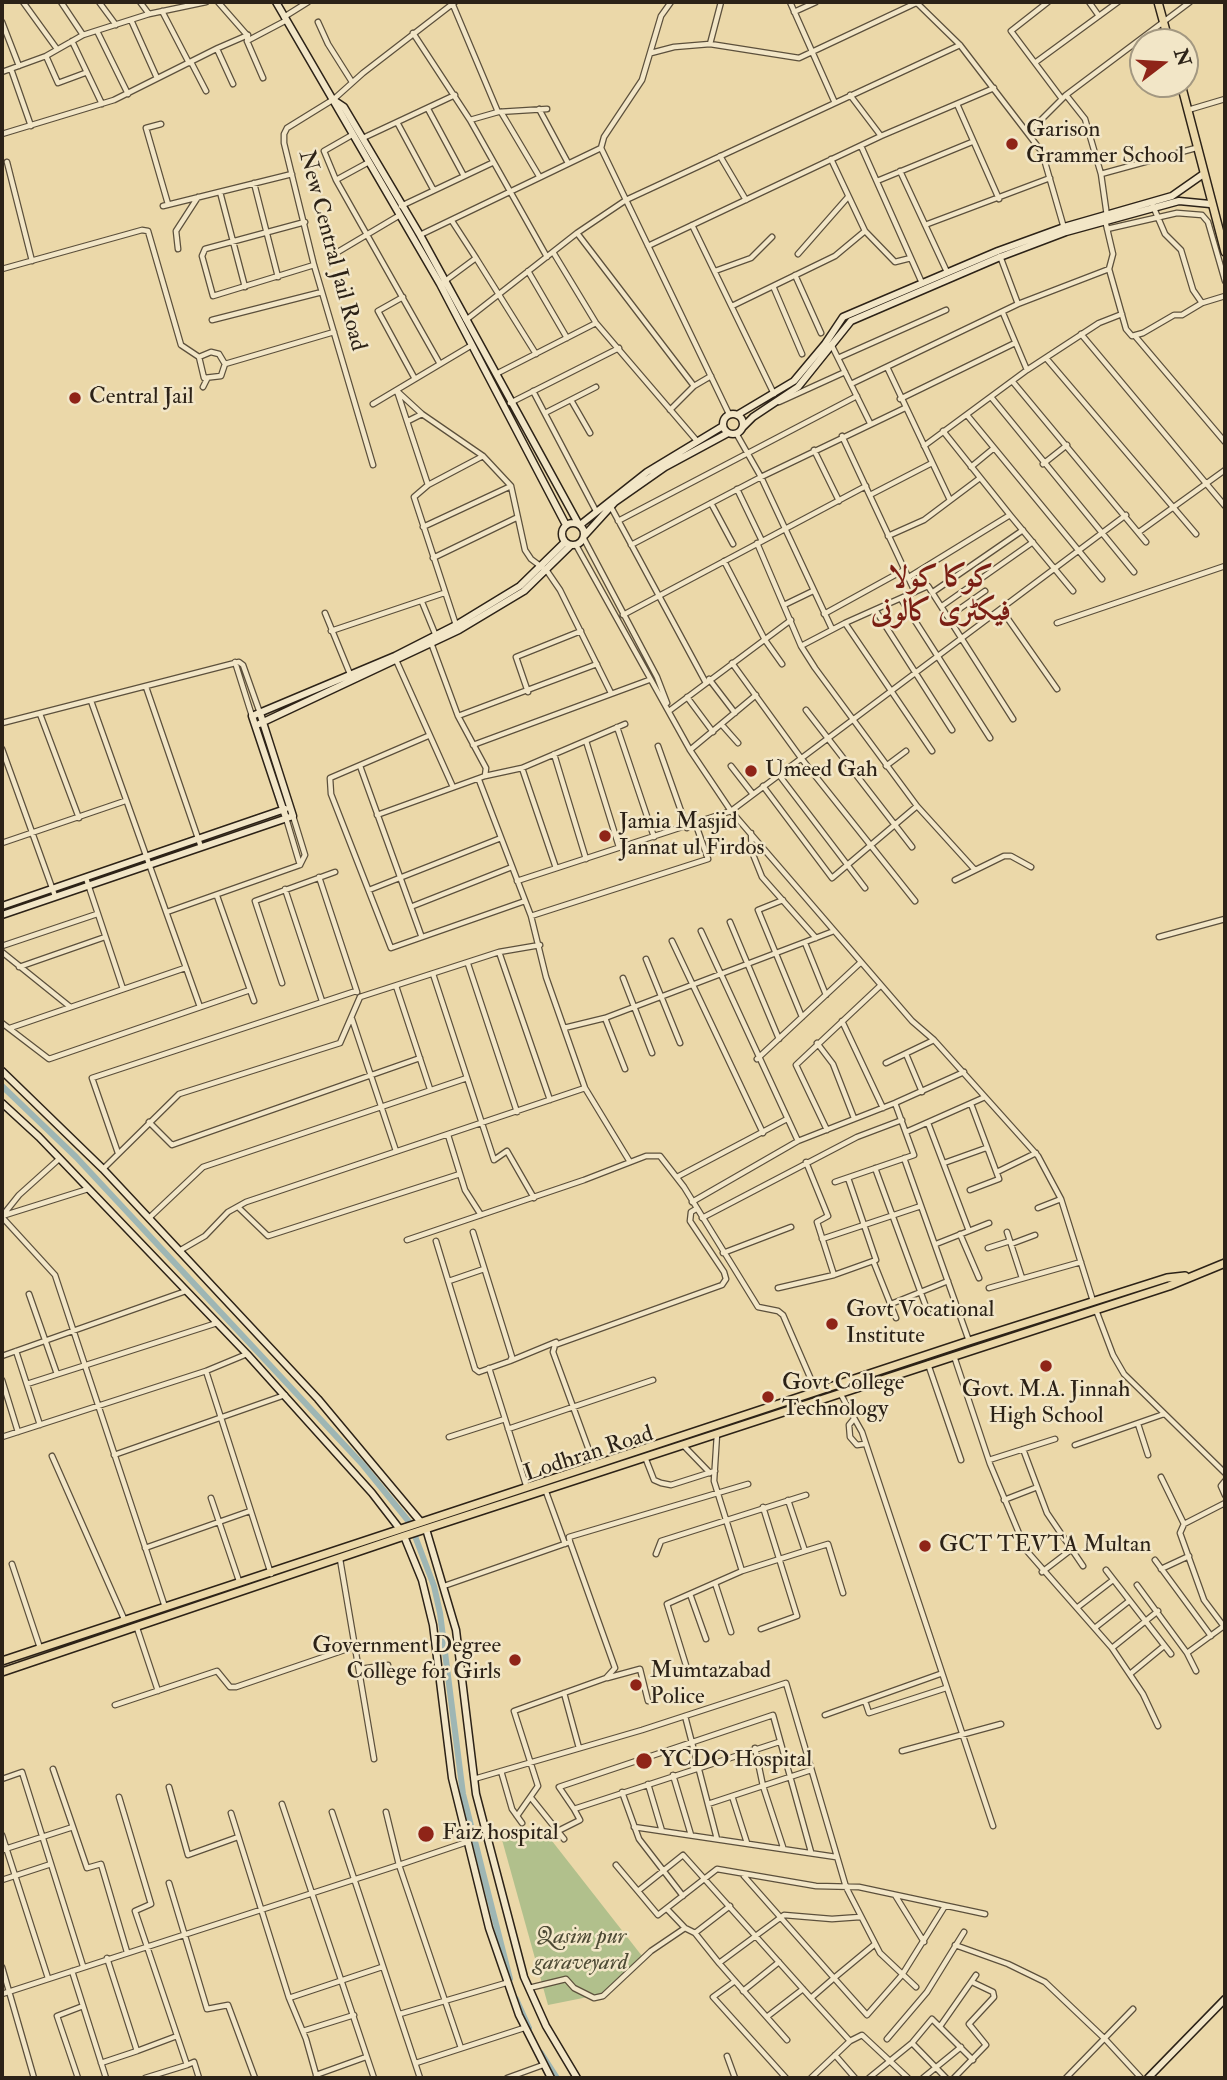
<!DOCTYPE html>
<html>
<head>
<meta charset="utf-8">
<style>
  body { margin:0 }
  #map { position:relative; width:1227px; height:2080px; overflow:hidden; background:#ebd8a9; font-family:"IM FELL Double Pica",serif }
  canvas { display:block }
  .frame { position:absolute; inset:0; border:4px solid #2c2217; pointer-events:none }
  .north { position:absolute; left:1129px; top:28px; width:70px; height:70px; box-sizing:border-box; background:#f2e6c7; border:2px solid #a39881; border-radius:50%; rotate:73deg; font-size:19px; font-weight:700; line-height:28px; text-align:center; color:#2c2217 }
  .north::after { content:''; display:block; margin:auto; width:24px; height:32px; background:#8f2418; clip-path:polygon(50% 0,100% 100%,50% 72%,0 100%) }
</style>
</head>
<body>
<div id="map">
<canvas width="1227" height="2080"></canvas>
<div class="frame"></div>
<div class="north">N</div>
</div>
<script>
const context = document.querySelector('canvas').getContext('2d');
context.lineJoin = 'round';
function paint(path, color) { context.fillStyle = color; context.fill(path, 'evenodd'); }
const poly = rows => new Path2D(rows.map(r => 'M' + r).join(''));
function trace(path, color, width, dash) { context.strokeStyle = color; context.lineWidth = width; context.lineCap = dash ? 'butt' : 'round'; context.setLineDash(dash || []); context.stroke(path); }
function write(font, color, halo, rows, align = 'center') {
  context.font = font + ' "IM FELL Double Pica",Amiri,serif'; context.lineWidth = 5; context.setLineDash([]); context.textBaseline = 'middle'; context.strokeStyle = halo; context.fillStyle = color; for (const [text, x, y, turn = 0] of rows) {
    context.save(); context.translate(x, y); context.rotate((+turn || 0) * Math.PI / 180); context.textAlign = isNaN(turn) ? turn : align; if (halo) context.strokeText(text, 0, 0); context.fillText(text, 0, 0); context.restore();
  }
}
const green = poly([
  [499,1829,545,1832,642,1956,608,1993,548,2005]
]);
const canal = poly([
  [2,1086,76,1157,363,1465,410,1523,434,1586,440,1613,463,1794,510,1979],
  [516,1999,529,2028],
  [541,2053,557,2078]
]);
const street = poly([
  [23,2,57,49],
  [61,2,83,35],
  [99,2,116,25],
  [140,2,149,14],
  [218,2,247,35],
  [671,2,661,16,642,80,604,137,601,148,729,414],
  [790,2,835,103],
  [916,2,960,45,1042,152,1064,228],
  [1048,2,1011,31,1062,99],
  [1089,2,1099,16],
  [453,5,498,112],
  [162,11,189,63],
  [794,12,816,2],
  [284,17,308,2],
  [131,20,157,78],
  [2,22,19,66],
  [318,22,328,44,352,82],
  [97,31,128,94],
  [413,33,470,120,547,257],
  [72,41,102,104],
  [247,41,263,78],
  [710,44,721,2],
  [217,49,233,84],
  [651,53,674,47,710,44,799,58,916,3],
  [46,56,58,83,85,73],
  [191,62,206,91],
  [1036,62,1118,2],
  [11,69,31,126],
  [2,72,46,56,83,35,149,14,206,2],
  [850,95,881,136],
  [1066,95,1085,119,1101,174,1107,216],
  [957,104,999,199],
  [428,109,464,176],
  [539,109,568,163],
  [1188,110,1225,99],
  [501,112,539,176],
  [470,120,498,112,547,109],
  [161,124,146,128,168,204],
  [398,124,433,189],
  [1028,133,1066,95,1190,2],
  [2,134,114,100,218,48,248,35,247,41,285,21],
  [352,135,324,151,336,180,440,364],
  [363,138,455,95],
  [861,146,922,283],
  [720,156,746,200],
  [831,159,865,231,895,262,911,258],
  [7,162,32,261],
  [900,171,947,272],
  [1101,174,1196,148],
  [336,180,369,162],
  [877,181,972,142],
  [254,183,278,277],
  [220,192,245,287],
  [163,206,292,174],
  [401,206,492,163],
  [1153,206,1165,234,1181,250,1193,290,1202,303],
  [1105,220,1113,254,1109,269,1126,329,1132,336,1143,333,1174,315,1182,315,1202,303,1225,296],
  [305,222,205,249,202,256,213,296,314,265],
  [692,225,774,394],
  [925,225,1050,178],
  [1107,229,1177,213,1202,215,1208,222,1225,281],
  [577,233,694,386],
  [420,235,601,148],
  [648,246,881,136,994,88],
  [178,249,176,231,198,197],
  [553,252,596,323,697,441],
  [798,254,848,197],
  [331,256,400,215],
  [1000,256,1018,304],
  [476,258,536,354],
  [2,269,142,230,148,231,181,345,199,357,211,352,219,354,225,364,221,376,204,378,199,357],
  [528,271,567,338],
  [715,271,751,258,772,237],
  [795,275,821,333],
  [445,281,476,258,452,221],
  [773,286,802,354],
  [403,297,378,311,415,379],
  [732,306,835,256,865,231],
  [1003,313,1027,370],
  [212,320,322,292],
  [466,320,577,233,626,200,960,45],
  [1081,334,1225,506],
  [1135,336,1225,442],
  [832,346,870,423],
  [838,358,946,310],
  [1046,358,1196,534],
  [225,364,334,332],
  [887,367,950,500],
  [496,374,596,323],
  [1013,382,1146,542],
  [851,384,1018,304,1109,269],
  [203,387,207,379],
  [533,391,596,511],
  [991,397,1134,572],
  [900,399,1015,343],
  [571,400,590,433],
  [779,402,845,372],
  [510,403,619,348],
  [373,404,472,345],
  [670,410,694,386,711,376],
  [545,413,596,387],
  [967,415,1102,579],
  [408,421,422,414],
  [943,431,1010,515],
  [736,433,761,477,832,629],
  [842,436,915,592],
  [924,446,1027,370,1099,323,1122,314],
  [814,450,839,501],
  [1043,464,1067,445],
  [373,465,314,265,284,143,284,134,287,128,334,99,363,73,455,2],
  [971,467,994,448],
  [428,485,397,391,422,414,483,456,511,486,525,550,531,559,547,571,560,590,611,693],
  [737,489,762,541],
  [870,495,932,463],
  [711,503,733,544],
  [611,507,706,683],
  [618,521,857,396],
  [423,527,511,486],
  [1139,532,1225,470],
  [888,536,924,520,980,478],
  [584,539,657,677,667,703],
  [757,543,801,646,815,668,917,806,975,870],
  [576,545,690,750,731,811,912,1021,934,1040,1038,1156,1061,1199,1093,1301],
  [631,545,761,477,905,408],
  [433,558,516,518],
  [724,561,765,640,782,664],
  [909,577,1010,515,1073,591],
  [933,592,1023,530],
  [901,599,990,738],
  [422,602,436,636],
  [784,605,813,591],
  [942,606,1033,542],
  [1001,609,1057,689],
  [876,611,952,730],
  [325,613,350,674],
  [824,614,904,570],
  [623,615,866,486],
  [948,617,985,591],
  [845,623,932,751],
  [1057,623,1225,566],
  [456,625,414,497,428,485,483,456],
  [331,631,444,593],
  [801,646,845,623,928,586,1013,719],
  [396,660,453,787],
  [235,662,252,716],
  [732,663,801,758,915,901],
  [709,679,735,713],
  [146,687,201,847],
  [528,692,516,657,581,631],
  [687,697,713,732],
  [91,701,200,1007],
  [806,710,912,847],
  [669,711,791,620],
  [40,714,79,818],
  [458,716,597,664],
  [2,723,239,662,243,665,260,713],
  [722,725,738,743],
  [617,727,654,837],
  [428,736,330,778,331,794,391,948,525,901],
  [586,741,619,847],
  [473,745,649,680],
  [658,746,687,828],
  [2,749,55,896],
  [690,750,756,695],
  [554,754,586,859],
  [360,766,421,935],
  [731,766,752,793],
  [886,766,906,751],
  [522,768,556,868],
  [779,775,865,888],
  [485,776,522,768,625,724],
  [479,780,531,916,546,977,585,1088,630,1162],
  [763,786,832,878,917,806],
  [377,815,485,776,486,768,458,716,430,640],
  [286,818,300,865],
  [751,833,752,852,762,877,816,938],
  [2,843,125,801],
  [319,877,357,992],
  [86,878,123,989],
  [955,880,1004,856,1011,856,1031,867],
  [517,881,731,811,1126,515],
  [285,889,322,1001],
  [369,890,501,838],
  [217,896,254,1001],
  [783,900,758,910,802,1017],
  [413,906,512,867],
  [167,912,300,865,305,855,293,816],
  [531,916,708,859,696,825],
  [730,922,779,1039],
  [701,931,798,1141],
  [1159,937,1225,919],
  [672,941,763,1133],
  [805,943,826,995],
  [2,946,97,914],
  [2,952,69,1006],
  [499,952,550,1100],
  [646,959,680,1043],
  [468,964,517,1112],
  [19,967,105,937],
  [433,974,494,1160,507,1151,534,1198],
  [623,978,652,1053],
  [282,983,255,901,335,872],
  [396,986,430,1089],
  [605,1018,625,1069],
  [352,1019,396,1151],
  [842,1021,883,1108],
  [2,1023,49,1059,250,990],
  [10,1028,185,968],
  [564,1028,605,1018,834,931],
  [817,1043,833,1064,854,1118],
  [906,1054,922,1092],
  [757,1059,860,963],
  [886,1063,934,1040],
  [149,1122,172,1145,420,1058],
  [928,1123,969,1231],
  [827,1130,796,1065,880,986],
  [906,1132,985,1097],
  [448,1135,465,1190,481,1215],
  [118,1153,92,1078,356,991],
  [904,1158,969,1341],
  [806,1162,828,1216,817,1222,834,1275],
  [944,1163,986,1148],
  [875,1168,929,1315],
  [103,1169,179,1094,340,1043,360,997,499,952,540,945],
  [997,1172,1036,1153],
  [677,1177,787,1119],
  [835,1182,914,1155,895,1103],
  [970,1190,999,1179,971,1104],
  [692,1202,798,1141,895,1103,964,1072],
  [238,1207,268,1236,460,1174],
  [1038,1208,1061,1199],
  [3,1215,19,1195,59,1159],
  [2,1216,88,1189],
  [2,1217,55,1275,165,1607],
  [149,1218,203,1167,467,1078],
  [702,1218,857,1137,902,1120],
  [1007,1232,1022,1278],
  [960,1234,979,1278],
  [822,1239,921,1206],
  [407,1240,584,1180,646,1156,660,1156,684,1187,758,1307,778,1311,783,1315,816,1391],
  [436,1241,475,1369,479,1372,510,1361,512,1357,473,1232],
  [936,1244,989,1223],
  [1011,1244,1035,1235],
  [988,1248,1010,1241],
  [179,1251,205,1236,228,1212,246,1202,585,1088],
  [723,1253,791,1227],
  [874,1263,896,1318],
  [449,1281,484,1269],
  [778,1288,834,1275,876,1260,848,1178],
  [989,1288,1081,1262],
  [29,1294,57,1374],
  [891,1304,948,1281],
  [1096,1310,1113,1355,1124,1374,1225,1473],
  [16,1351,40,1425],
  [2,1356,186,1291],
  [954,1356,990,1464,1026,1550,1112,1648,1143,1694,1158,1726],
  [510,1361,556,1342],
  [928,1364,961,1460],
  [489,1368,526,1485],
  [206,1371,271,1574],
  [2,1380,18,1432],
  [27,1384,217,1323],
  [840,1393,862,1432,993,1826],
  [853,1420,849,1425,850,1437,857,1445,864,1444],
  [1138,1424,1148,1455],
  [508,1429,653,1380],
  [2,1437,206,1371,247,1354],
  [449,1437,505,1419],
  [683,1445,710,1473],
  [1075,1445,1164,1414],
  [1023,1449,1047,1513,1083,1566],
  [114,1455,285,1395],
  [52,1456,125,1621],
  [645,1457,654,1480,661,1483,671,1485,715,1471],
  [989,1460,1055,1439],
  [594,1464,553,1352,555,1345,722,1285,726,1279,724,1272,690,1221,691,1212,696,1209],
  [1161,1477,1184,1524],
  [1225,1481,1221,1486,1225,1495],
  [545,1489,565,1544],
  [211,1498,239,1581],
  [1004,1500,1035,1488],
  [1225,1503,1184,1524,1180,1533,1204,1600,1225,1628],
  [570,1542,569,1537,748,1484],
  [145,1548,250,1511],
  [805,1551,828,1544,843,1593],
  [656,1554,661,1541,806,1495],
  [340,1559,374,1759],
  [1155,1560,1211,1636],
  [12,1564,40,1648],
  [1161,1569,1189,1556],
  [1106,1570,1171,1654],
  [742,1571,805,1551,788,1500],
  [1042,1572,1072,1549],
  [715,1583,731,1632],
  [1137,1585,1187,1653,1196,1671],
  [444,1586,570,1542,615,1668,606,1678,514,1711,538,1786,517,1816],
  [690,1594,706,1639],
  [1078,1607,1113,1580],
  [1096,1627,1129,1601],
  [137,1628,158,1691],
  [761,1629,797,1616,763,1507],
  [1112,1648,1158,1611],
  [1187,1653,1224,1626],
  [360,1669,388,1665],
  [1130,1674,1164,1646],
  [689,1675,667,1604,742,1571,714,1481,717,1434],
  [607,1678,640,1669,648,1701],
  [564,1693,579,1748],
  [865,1701,869,1713,946,1688],
  [115,1705,217,1671,230,1687,236,1687,356,1646],
  [825,1715,940,1674],
  [685,1716,717,1839],
  [779,1742,574,1809,559,1787,773,1715,811,1852],
  [755,1748,763,1786,783,1847],
  [902,1751,1001,1724],
  [501,1771,512,1809,522,1823],
  [673,1775,691,1835],
  [2,1779,22,1772,51,1864],
  [474,1779,642,1730,786,1683,846,1887,880,1953,916,1987],
  [648,1784,662,1831],
  [169,1787,188,1855,238,1837],
  [622,1792,639,1839,683,1896],
  [732,1796,747,1843],
  [119,1797,151,1904,135,1911,187,2065,194,2062,199,2078],
  [532,1799,564,1839],
  [282,1804,374,2078],
  [708,1804,811,1770],
  [332,1812,420,2078],
  [386,1812,399,1865,467,1842],
  [231,1813,289,1998,306,2039,317,2078],
  [73,1827,87,1868,101,1864,127,1952],
  [634,1827,836,1857],
  [558,1831,580,1820,574,1809],
  [2,1835,48,1978],
  [2,1850,73,1827,53,1769],
  [616,1865,658,1915,717,1869,816,1886,859,1887,985,1914],
  [2,1880,51,1864,83,1966],
  [169,1883,207,2009,228,2005,255,2078],
  [638,1891,683,1855,811,1998,834,1978,744,1876],
  [895,1895,924,1942],
  [667,1909,685,1928,695,1933,719,1963],
  [695,1933,730,1906],
  [875,1944,834,1978,867,2015,902,1975,945,1906],
  [955,1945,1008,1964,1045,1982,1106,2040,1141,2078],
  [2,1967,34,2078],
  [72,1971,106,2078],
  [735,1981,713,1997,786,2078],
  [529,1988,566,1979,574,1988,594,1998,603,1996,651,1951,685,1928],
  [743,1991,779,1962],
  [2,1994,399,1865,461,2048],
  [289,1998,382,1967],
  [811,1998,850,2041],
  [400,2014,506,1983],
  [768,2016,803,1989],
  [941,2025,976,1975],
  [303,2031,354,2015],
  [887,2039,927,1992,964,1932],
  [787,2040,719,1963,784,1915,832,1919,860,1917],
  [912,2043,946,2078],
  [137,2051,177,2036],
  [835,2055,855,2078],
  [727,2056,735,2078],
  [101,2063,137,2051,107,1958],
  [416,2063,524,2028],
  [316,2075,366,2057],
  [78,2078,57,2016,83,2006],
  [145,2078,187,2065],
  [507,2078,543,2065],
  [811,2078,850,2041,862,2035,908,2078],
  [869,2078,912,2043,932,2019,973,2060],
  [923,2078,961,2047],
  [954,2078,986,2045,969,2024,994,1997,993,1992,972,1982],
  [1066,2078,1133,2009]
]);
const secondary = poly([
  [276,2,440,284,566,525],
  [335,101,344,107,420,235,578,523],
  '723 424a10 10 0 1 1 20 0a10 10 0 1 1-20 0Z',
  [737,415,794,381,825,344,843,317,998,251,1064,227,1172,196,1202,175],
  [742,428,753,417,798,387,851,321,1000,257,1066,232,1179,201,1210,204],
  '562 534a11 11 0 1 1 22 0a11 11 0 1 1-22 0Z',
  [580,525,647,472,723,426],
  [585,535,615,502,665,467,728,433],
  [259,724,459,630,524,591,571,545],
  [286,818,252,716,395,656,456,625,520,586,565,542],
  [2,906,285,809],
  [2,915,293,816,260,713],
  [2,1071,103,1169,318,1399,420,1521],
  [2,1103,39,1137,247,1354,372,1493,399,1528],
  [426,1529,456,1630,476,1794,524,1977,546,2026,577,2078],
  [404,1536,422,1580,433,1625,452,1778,489,1928,519,2015,551,2078],
  [1148,2078,1225,1999]
]);
const primary = poly([
  [1158,2,1169,42],
  [1181,84,1225,252],
  [2,1661,969,1341,1167,1278,1185,1276],
  [2,1672,404,1536,1169,1286,1225,1263]
]);
const markers = [
  [1012,144,7,"#8f2418"],
  [75,398,7,"#8f2418"],
  [751,771,7,"#8f2418"],
  [605,836,7,"#8f2418"],
  [832,1324,7,"#8f2418"],
  [1046,1366,7,"#8f2418"],
  [768,1397,7,"#8f2418"],
  [925,1546,7,"#8f2418"],
  [515,1660,7,"#8f2418"],
  [636,1685,7,"#8f2418"],
  [644,1761,9,"#8f2418"],
  [426,1834,9,"#8f2418"]
];
const poiNames = [
  ["Garison",1026,131],
  ["Grammer School",1026,157],
  ["Central Jail",89,398],
  ["Umeed Gah",765,771],
  ["Jamia Masjid",619,823],
  ["Jannat ul Firdos",619,849],
  ["Govt Vocational",846,1311],
  ["Institute",846,1337],
  ["Govt College",782,1384],
  ["Technology",782,1410],
  ["Govt. M.A. Jinnah",1046,1391,"center"],
  ["High School",1046,1417,"center"],
  ["GCT TEVTA Multan",939,1546],
  ["Government Degree",501,1647,"right"],
  ["College for Girls",501,1673,"right"],
  ["Mumtazabad",650,1672],
  ["Police",650,1698],
  ["YCDO Hospital",660,1761],
  ["Faiz hospital",442,1834]
];
const streetNames = [
  ["New Central Jail Road",331,251,75],
  ["Lodhran Road",589,1455,-18]
];
const parkNames = [
  ["Qasim pur",581,1938],
  ["garaveyard",581,1964]
];
const districtNames = [
  ["کوکا کولا",941,580],
  ["فیکٹری کالونی",941,614]
];
paint(green, '#b1c08c');
trace(canal, '#9eb6b4', 6);
trace(street, '#5c503c', 7);
trace(secondary, '#2c2217', 9);
trace(primary, '#2c2217', 10);
trace(street, '#f2e6c7', 4.5);
trace(secondary, '#f2e6c7', 6);
trace(primary, '#ebd8a9', 7);
for (const [x, y, r, color] of markers) { const dot = new Path2D(); dot.arc(x, y, r, 0, 2 * Math.PI); context.fillStyle = color; context.fill(dot); trace(dot, '#f2e6c7', 2.5); }
write('23px', '#2c2217', '#f2e6c7', poiNames, 'left');
write('23px', '#2c2217', '#f2e6c7', streetNames);
write('italic 23px', '#4d4a34', '#f2e6c7', parkNames);
write('bold 30px', '#7a1f14', '#f2e6c7', districtNames);
</script>
</body>
</html>
